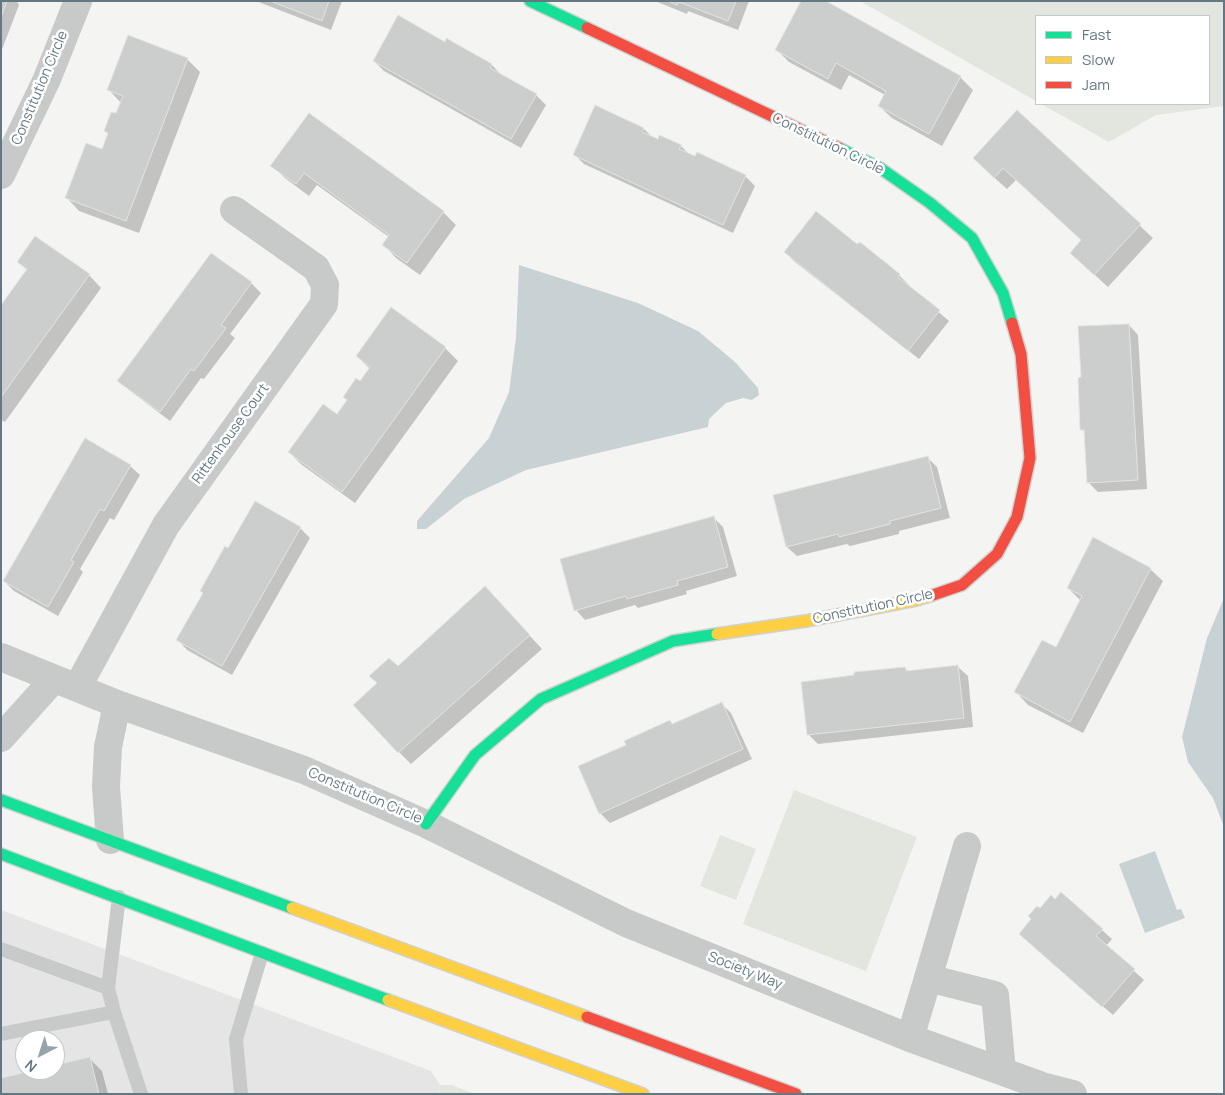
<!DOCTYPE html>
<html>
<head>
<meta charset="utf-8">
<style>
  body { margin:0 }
  #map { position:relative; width:1225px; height:1095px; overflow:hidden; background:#f4f4f2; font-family:Manrope,sans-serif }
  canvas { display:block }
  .frame { position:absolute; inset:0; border:2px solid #637883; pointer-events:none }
  .legend { position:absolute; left:1035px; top:15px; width:175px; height:90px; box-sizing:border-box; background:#fff; border:1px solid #c1c9cd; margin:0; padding:6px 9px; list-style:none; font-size:15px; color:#637883 }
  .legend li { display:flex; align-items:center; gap:10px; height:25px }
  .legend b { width:25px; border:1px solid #c1c9cd }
  .north { position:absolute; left:15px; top:1030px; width:50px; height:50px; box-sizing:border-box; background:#fff; border:1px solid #c1c9cd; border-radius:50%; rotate:220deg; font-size:14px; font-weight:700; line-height:20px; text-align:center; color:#637883 }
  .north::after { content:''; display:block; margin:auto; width:18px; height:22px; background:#96a3aa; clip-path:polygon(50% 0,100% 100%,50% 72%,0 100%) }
</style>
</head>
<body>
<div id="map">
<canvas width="1225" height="1095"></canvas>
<div class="frame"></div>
<ul class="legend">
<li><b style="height:6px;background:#16e098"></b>Fast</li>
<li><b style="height:6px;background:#ffcf43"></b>Slow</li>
<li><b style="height:6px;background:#f24e42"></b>Jam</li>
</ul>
<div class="north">N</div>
</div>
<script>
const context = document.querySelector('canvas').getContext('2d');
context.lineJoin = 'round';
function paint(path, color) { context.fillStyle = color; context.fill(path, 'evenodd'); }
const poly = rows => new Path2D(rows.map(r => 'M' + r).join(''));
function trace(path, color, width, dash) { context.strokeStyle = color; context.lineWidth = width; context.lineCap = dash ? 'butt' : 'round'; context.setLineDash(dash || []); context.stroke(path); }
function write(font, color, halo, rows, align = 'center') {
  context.font = font + ' Manrope,sans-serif'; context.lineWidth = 5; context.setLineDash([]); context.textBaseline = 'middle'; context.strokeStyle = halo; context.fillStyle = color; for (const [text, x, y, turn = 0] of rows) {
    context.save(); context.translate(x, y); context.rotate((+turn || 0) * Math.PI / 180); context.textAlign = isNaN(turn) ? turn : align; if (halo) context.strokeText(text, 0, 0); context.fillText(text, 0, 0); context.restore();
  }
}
const built = poly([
  [1,910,431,1071,440,1085,439,1094,1,1094],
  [25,1040,55,1040,55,1070,25,1070]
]);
const green = poly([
  [860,1,1224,1,1224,106,1156,115,1109,142,1041,104,1209,104,1209,16,1036,16,1036,101],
  [794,790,917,837,866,971,743,924],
  [720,835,756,849,736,900,700,886],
  [440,1085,451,1085,475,1094,439,1094]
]);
const water = poly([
  [519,265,638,303,698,331,735,362,758,388,759,395,752,400,743,398,726,403,709,419,708,427,526,470,464,499,426,529,417,529,417,521,489,438,509,392,516,338],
  [1224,598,1224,827,1213,798,1188,762,1182,737,1207,638],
  [1155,851,1177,910,1181,909,1185,918,1145,933,1119,864]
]);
const shadow = poly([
  [1,1,17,1,19,5,1,52],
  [256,1,342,1,331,30],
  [655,1,749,1,738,30,688,11,687,14],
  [823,1,960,77,973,90,942,146,892,118,879,106,885,95,849,75,841,90,789,62,776,49],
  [447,40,492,65,501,75,536,95,546,105,521,148,384,71,374,61,445,43],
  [187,59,200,72,139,233,79,211,67,198,103,151,109,135,105,131,117,115,121,103,108,89],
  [1017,112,1153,238,1108,287,1084,265,1083,241,1016,180,1007,189,987,171],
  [309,115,443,212,456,225,420,275,396,258,384,245,389,237,317,185,309,196,285,178,272,166],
  [644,129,653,138,681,146,690,155,745,176,755,186,733,233,584,164,574,154],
  [860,243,899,275,909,285,908,286,949,321,919,359,795,262,785,252,858,246],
  [212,255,251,283,261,293,230,334,235,338,204,379,201,378,170,421,129,390,119,381],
  [18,262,89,275,101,288,5,422,1,420,1,308,28,271],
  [391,309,445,348,458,361,355,503,302,465,289,452,337,415,370,369,357,356],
  [1129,325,1138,335,1147,489,1098,492,1088,482,1086,433,1082,429],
  [927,457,937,467,950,518,899,531,899,534,850,546,847,544,797,556,787,547],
  [130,466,140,475,114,520,110,518,80,569,83,572,58,616,14,591,4,581],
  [256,502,300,528,310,538,232,675,187,650,178,640],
  [713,517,723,527,737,576,686,591,687,594,638,608,635,605,585,620,576,610],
  [1150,569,1163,581,1083,733,1028,705,1016,692,1056,649,1081,601,1068,588],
  [498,601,542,649,411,764,399,752,398,668],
  [958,667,968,676,973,727,818,744,808,734,905,668,909,672],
  [721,703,731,713,752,759,610,823,600,813,627,745,670,722,673,725],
  [1055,900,1102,930,1112,939,1106,946,1144,980,1113,1015,1030,943,1040,910],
  [89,1058,102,1071,108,1094,1,1094,40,1070,55,1070,55,1066]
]);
const building = poly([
  [1,1,7,1,1,17,1,1],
  [270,1,329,1,322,21,270,1],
  [668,1,736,1,728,21,679,2,677,5,668,1],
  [801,1,826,1,961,76,929,134,878,106,886,91,836,63,828,79,775,50,801,1],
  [398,15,445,42,446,38,492,64,490,68,537,94,511,139,373,61,398,15],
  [128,35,188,58,126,221,65,198,86,143,102,149,108,133,104,131,111,112,116,113,123,96,107,90,128,35],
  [595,105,644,128,642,132,658,139,659,135,682,145,679,149,695,156,697,152,746,175,723,225,573,155,595,105],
  [1017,110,1141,224,1094,275,1070,253,1081,240,1003,168,994,178,973,158,1017,110],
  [309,113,444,211,407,263,382,245,389,235,304,173,296,184,270,166,309,113],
  [816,211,857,244,860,242,900,274,898,277,940,310,908,351,784,252,816,211],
  [35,236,90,274,1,397,1,305,27,269,17,262,35,236],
  [211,253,252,282,221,325,226,328,194,371,191,369,160,412,117,381,211,253],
  [391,307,446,347,342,492,288,452,323,404,337,414,347,400,343,397,356,378,360,381,370,367,356,356,391,307],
  [1129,324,1138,480,1087,483,1084,430,1080,430,1078,378,1081,377,1078,326,1129,324],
  [85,438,131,465,104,511,100,509,71,560,74,562,48,607,3,581,85,438],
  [928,456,941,508,890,521,890,524,839,537,838,534,786,547,773,495,928,456],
  [255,501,301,527,222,666,176,640,203,593,200,591,225,546,228,548,255,501],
  [714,516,728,567,677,581,678,585,627,599,626,596,574,611,560,559,714,516],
  [1093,537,1151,568,1070,722,1014,692,1042,640,1056,647,1082,596,1067,588,1093,537],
  [485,586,530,635,398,753,353,705,377,683,369,676,389,658,398,666,485,586],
  [958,665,964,718,807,735,801,682,854,675,854,672,905,667,906,671,958,665],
  [722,702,743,749,599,814,578,766,626,745,624,741,670,720,672,724,722,702],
  [1061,892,1103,929,1096,936,1135,969,1102,1007,1019,934,1031,919,1028,916,1037,906,1040,908,1051,895,1055,899,1061,892],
  [90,1057,99,1094,1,1094,1,1078,34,1070,55,1070,55,1065,90,1057]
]);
const lane = poly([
  [1,949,108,988,119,897],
  [108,988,114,1012,141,1094],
  [1,1034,114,1012],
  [241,1094,236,1039,262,953]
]);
const street = poly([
  [1,175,47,79,78,1],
  [1,657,117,704,304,770,426,824,626,923,910,1038,1042,1086,1073,1094],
  [77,688,166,525,324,304,325,285,316,268,234,210],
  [1,738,54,679],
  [110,840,106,787,108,747,117,704],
  [967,846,928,978,995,995,1002,1071],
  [910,1038,928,978]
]);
const fast = poly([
  [530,1,587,28],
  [839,148,880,168,930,203,972,238,1003,293,1012,323],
  [1,800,292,908],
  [426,824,475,755,541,699,673,641,717,634],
  [1,854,388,1000]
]);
const slow = poly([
  [717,634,806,621,916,600,933,595],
  [292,908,587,1017],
  [388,1000,643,1094]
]);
const jam = poly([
  [587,28,839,148],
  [933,595,962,585,997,554,1017,517,1030,458,1021,354,1012,323],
  [587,1017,796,1094]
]);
const streetNames = [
  ["Constitution Circle",40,88,-67],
  ["Constitution Circle",828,144,26],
  ["Rittenhouse Court",231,434,-54],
  ["Constitution Circle",873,607,-12],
  ["Constitution Circle",365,796,23],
  ["Society Way",745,971,22]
];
paint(built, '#e4e5e4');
paint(green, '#e3e6df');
paint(water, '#c8d2d4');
paint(shadow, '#0003');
paint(building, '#cccecd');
trace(building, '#e3e3e2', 1);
trace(fast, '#d0d2d2', 14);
trace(slow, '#d0d2d2', 14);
trace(jam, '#d0d2d2', 14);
trace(lane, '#c8caca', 14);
trace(street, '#c8caca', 28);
trace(fast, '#16e098', 11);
trace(slow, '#ffcf43', 11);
trace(jam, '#f24e42', 11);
write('14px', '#637883', '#fff', streetNames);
</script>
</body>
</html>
